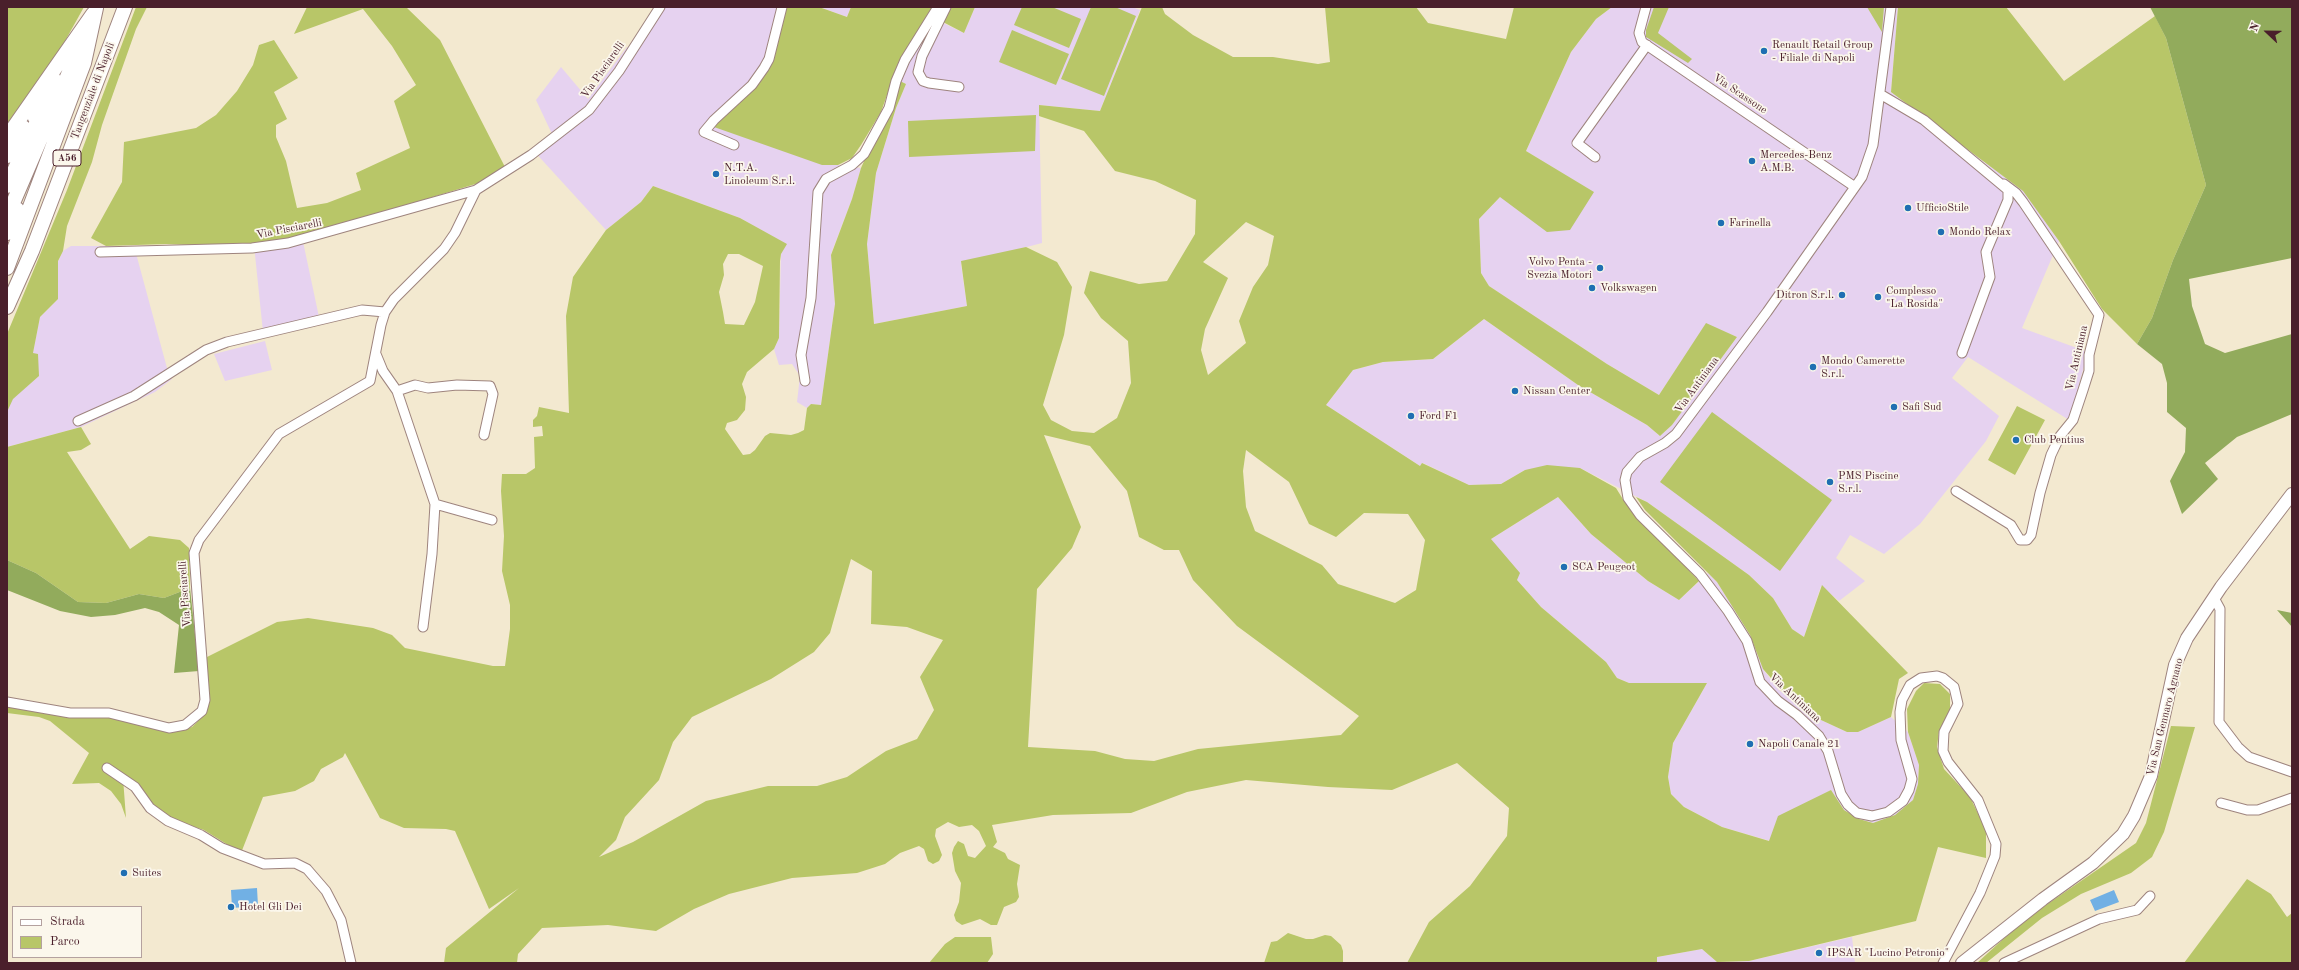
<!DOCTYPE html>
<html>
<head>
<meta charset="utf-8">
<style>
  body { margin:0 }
  #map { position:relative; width:2299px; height:970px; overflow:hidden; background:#f3e9d0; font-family:"Old Standard TT",serif }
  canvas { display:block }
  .frame { position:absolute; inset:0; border:8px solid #4a1f2b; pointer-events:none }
  .legend { position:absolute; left:12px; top:906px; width:130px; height:52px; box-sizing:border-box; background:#fbf7ec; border:1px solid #b4a19f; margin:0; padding:5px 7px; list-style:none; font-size:12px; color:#4a1f2b }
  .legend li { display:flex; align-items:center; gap:8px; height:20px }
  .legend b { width:20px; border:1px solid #b4a19f }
  .north { position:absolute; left:2247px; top:12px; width:40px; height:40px; -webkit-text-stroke:3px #fbf7ec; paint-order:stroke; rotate:292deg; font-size:11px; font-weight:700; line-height:16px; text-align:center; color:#4a1f2b }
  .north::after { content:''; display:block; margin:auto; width:14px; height:18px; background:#4a1f2b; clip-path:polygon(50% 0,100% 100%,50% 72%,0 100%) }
</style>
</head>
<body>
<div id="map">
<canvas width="2299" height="970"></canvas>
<div class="frame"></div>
<ul class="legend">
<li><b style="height:5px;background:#fff"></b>Strada</li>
<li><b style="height:11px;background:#b8c668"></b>Parco</li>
</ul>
<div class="north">N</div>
</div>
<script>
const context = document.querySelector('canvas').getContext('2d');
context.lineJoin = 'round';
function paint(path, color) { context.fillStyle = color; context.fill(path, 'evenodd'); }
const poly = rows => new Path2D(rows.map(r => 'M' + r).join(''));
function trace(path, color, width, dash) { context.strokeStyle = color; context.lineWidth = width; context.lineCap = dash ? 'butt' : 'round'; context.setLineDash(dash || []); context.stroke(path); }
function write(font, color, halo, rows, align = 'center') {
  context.font = font + ' "Old Standard TT",serif'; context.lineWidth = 3.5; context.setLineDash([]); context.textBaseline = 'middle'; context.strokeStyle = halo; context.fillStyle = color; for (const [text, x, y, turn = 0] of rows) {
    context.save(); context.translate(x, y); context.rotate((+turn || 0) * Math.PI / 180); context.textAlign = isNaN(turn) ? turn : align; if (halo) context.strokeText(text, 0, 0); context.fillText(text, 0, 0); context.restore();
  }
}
const built = poly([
  [664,7,786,7,822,165,838,165,861,168,852,199,831,254,835,304,821,405,811,404,807,408,797,402,800,376,792,364,779,365,774,349,779,338,781,254,786,244,740,218,653,186,641,202,606,230,532,149,552,134,536,100,561,67,588,99,627,47,635,52],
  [819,7,851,7,847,17],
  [975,7,1132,7,1140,10,1100,111,1039,105,1042,243,961,264,967,306,874,324,867,244,876,173,896,108,906,84,893,78,929,16,964,33],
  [1612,7,1898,7,1891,92,2023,191,2059,241,2022,328,2088,352,2069,420,1968,357,1952,378,1999,416,1986,441,1920,524,1884,554,1850,535,1836,558,1865,581,1839,601,1821,586,1804,637,1792,629,1773,598,1749,575,1647,502,1580,468,1525,470,1501,484,1469,485,1423,463,1420,466,1326,405,1353,370,1383,362,1433,359,1484,319,1578,385,1647,425,1660,436,1672,425,1737,337,1706,324,1659,395,1607,364,1489,286,1481,273,1479,219,1500,197,1593,192,1526,151,1571,52,1596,19],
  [302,237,319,317,263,332,254,245],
  [71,246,134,246,167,368,172,379,155,392,81,427,7,447,7,412,12,399,39,376,33,353,40,317,58,299,58,261,63,251],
  [265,341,272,370,225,381,214,354],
  [1558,497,1591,534,1648,581,1679,600,1708,573,1717,582,1750,635,1763,669,1778,689,1808,714,1847,732,1858,732,1891,717,1908,732,1919,765,1918,784,1913,800,1896,815,1873,823,1859,819,1844,810,1831,790,1770,841,1722,827,1684,807,1671,794,1668,777,1673,743,1707,683,1629,683,1617,678,1606,662,1541,607,1517,580,1491,539],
  [1852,937,1855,963,1657,963,1657,957,1702,949,1717,962,1749,961]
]);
const green = poly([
  [13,7,84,7,65,41,7,130,7,8],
  [136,7,147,7,136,29,102,125,92,162,67,226,63,251,58,261,58,299,40,317,33,353,38,354,39,376,13,399,7,412,7,334,67,190],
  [307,7,406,7,440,40,505,167,482,182,301,237,254,245,216,246,166,244,106,246,91,238,122,182,124,142,196,128,216,115,237,91,253,65,259,45,274,40,298,78,274,92,287,119,276,125,276,137,286,161,297,208,327,203,361,190,356,173,410,148,394,101,416,85,392,46,363,9,294,34],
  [786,7,819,7,847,17,851,7,934,7,893,78,881,112,861,145,852,158,838,165,822,165,714,127,759,83],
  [950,7,975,7,964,33,943,22],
  [1022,7,1052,7,1081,19,1069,48,1014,25],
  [1091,7,1115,7,1136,16,1104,96,1061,79],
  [1142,7,1162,7,1165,14,1193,35,1233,57,1273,57,1318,64,1330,62,1325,7,1416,7,1428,23,1506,39,1514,7,1612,7,1596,19,1571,52,1526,151,1594,192,1570,230,1547,232,1500,197,1479,219,1481,273,1489,286,1607,364,1659,395,1706,323,1737,337,1672,425,1660,436,1647,425,1578,385,1484,319,1433,359,1383,362,1353,370,1326,405,1420,466,1422,463,1469,485,1501,484,1525,470,1547,465,1580,468,1616,488,1624,501,1699,581,1679,600,1648,581,1591,534,1558,497,1491,539,1520,573,1517,580,1541,607,1606,662,1617,678,1629,683,1707,683,1673,743,1668,777,1671,794,1684,807,1722,827,1769,841,1778,816,1831,790,1844,810,1859,819,1873,823,1895,815,1913,800,1918,784,1919,765,1908,732,1907,709,1916,691,1924,683,1940,684,1950,694,1950,710,1939,731,1937,747,1944,769,1970,797,1986,830,1986,858,1938,847,1916,921,1749,961,1717,962,1702,949,1657,957,1657,963,1407,963,1429,922,1470,886,1507,836,1509,808,1457,763,1392,790,1328,787,1246,780,1187,792,1131,813,1053,815,992,825,997,842,993,847,1005,853,1008,859,1020,865,1017,884,1019,897,1016,902,1004,907,997,925,991,925,980,919,962,925,956,921,954,915,959,902,961,883,955,871,952,853,954,847,958,841,964,844,968,856,975,858,986,846,979,831,972,825,959,827,948,822,936,829,935,836,942,855,939,861,933,864,928,861,924,849,919,846,900,853,885,864,857,873,792,878,729,894,694,909,656,931,608,925,542,928,518,954,517,963,444,963,446,948,519,888,489,909,455,831,446,829,404,828,380,818,345,753,343,757,321,769,314,781,295,791,263,797,241,853,204,830,173,820,153,808,123,778,126,818,121,804,111,791,99,783,72,784,89,753,50,721,39,717,7,713,7,706,111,717,180,730,192,727,204,715,205,658,277,622,308,618,373,628,392,635,405,648,493,666,505,666,510,629,510,605,502,571,504,536,501,491,502,474,526,474,535,468,534,437,543,436,542,426,533,427,533,420,537,416,539,407,569,413,566,316,573,277,606,230,641,202,653,186,740,218,787,244,781,254,780,261,779,338,774,349,747,372,742,384,746,397,745,410,737,420,727,423,725,429,743,455,750,454,755,450,765,436,770,433,791,435,798,433,804,430,807,408,811,404,821,405,835,304,831,255,852,199,861,168,900,81,906,84,896,108,876,173,867,244,874,324,967,306,961,261,1026,247,1057,262,1072,287,1064,335,1043,405,1051,420,1072,431,1094,433,1117,418,1131,383,1128,341,1101,318,1084,293,1090,271,1139,284,1167,281,1195,234,1196,200,1155,181,1115,171,1084,131,1039,116,1039,105,1100,111],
  [1246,222,1274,236,1268,265,1253,287,1239,321,1246,343,1208,375,1201,350,1205,329,1228,278,1203,262],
  [728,254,739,254,763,266,755,302,744,325,725,324,723,312,719,292,724,275,723,264],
  [1044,435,1090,446,1127,491,1139,537,1164,550,1179,550,1193,580,1237,626,1359,716,1341,735,1198,749,1154,761,1125,759,1095,751,1028,747,1037,589,1072,548,1081,527],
  [1246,450,1289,482,1309,524,1336,537,1364,513,1408,514,1425,540,1416,590,1395,603,1338,584,1322,565,1255,531,1246,507,1243,471],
  [851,559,872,571,871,624,907,627,943,640,920,677,934,710,917,739,886,751,847,777,817,786,768,786,706,801,633,842,599,857,616,840,625,817,659,780,673,742,692,717,771,679,814,652,830,633],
  [1654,7,1669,7,1658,33,1692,59,1688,63,1646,37,1646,30],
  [1867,7,1884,7,1882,32],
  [1898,7,2006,7,2064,81,2155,16,2166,38,2206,185,2173,260,2152,318,2137,344,2102,309,2059,241,2023,191,1891,92],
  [1012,30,1069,54,1056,85,999,62],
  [1036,115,1035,151,909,157,908,121],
  [2017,406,2045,420,2015,475,1988,460],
  [1712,412,1832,500,1780,571,1660,482],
  [81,427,91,444,81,450,67,452,130,549,149,536,180,540,189,548,190,588,164,598,139,594,106,603,78,602,36,573,7,560,7,447],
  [1636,497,1647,502,1749,575,1773,598,1792,629,1804,637,1822,585,1908,673,1899,679,1891,717,1858,732,1847,732,1808,714,1787,696,1763,669,1750,635,1717,582,1645,510],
  [2171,726,2195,727,2164,832,2152,857,2131,873,2081,894,2042,918,1986,963,1977,963,2023,921,2136,843,2146,823],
  [2247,879,2271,894,2287,917,2292,913,2292,963,2184,963],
  [1288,933,1306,939,1313,939,1325,935,1331,936,1341,945,1343,951,1343,963,1264,963,1271,942,1277,941],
  [955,937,991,937,993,954,987,963,929,963,945,944]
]);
const forest = poly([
  [2150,7,2292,7,2292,258,2189,279,2192,306,2205,344,2225,353,2292,334,2292,414,2237,437,2205,463,2218,479,2182,514,2170,481,2185,452,2186,428,2167,412,2167,383,2162,364,2137,344,2152,318,2173,260,2206,185,2166,38],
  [7,560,36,573,78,602,106,603,139,594,164,598,190,588,199,671,174,673,179,625,159,612,145,608,115,615,91,617,60,611,7,590],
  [2277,610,2292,613,2292,627]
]);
const water = poly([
  [257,888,258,906,232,908,231,890],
  [2114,890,2119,902,2095,911,2090,900]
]);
const minor = poly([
  [946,7,922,56,918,72,923,81,929,83,959,87],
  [1646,7,1639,33,1642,42,1855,187],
  [1891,7,1873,145,1862,177,1767,312,1676,434,1665,443,1640,457,1627,472,1625,480,1628,498,1640,515,1700,574,1728,611,1747,641,1760,682,1778,701,1797,715,1819,736,1828,751,1841,794,1848,805,1857,813,1872,816,1888,812,1903,801,1909,790,1912,779,1901,740,1900,712,1902,700,1910,685,1921,678,1937,676,1943,678,1954,687,1958,704,1944,732,1943,751,1948,762,1978,800,1996,844,1995,856,1980,893,1943,963],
  [1880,94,1924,120,2008,190,2008,200,1986,252,1990,277,1962,353],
  [734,145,704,132,714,120,752,85,764,68,769,59,782,7],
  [1595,157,1577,143,1647,45],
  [100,252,252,248,288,243,476,190],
  [376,354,383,371,397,391,435,504,432,554,423,627],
  [805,381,801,355,811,298,818,192,826,179,852,165,864,154,889,108,896,81,905,60,938,7],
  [397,391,415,385,428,388,457,385,490,386,493,394,484,435],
  [78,421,134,396,206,350,227,342,362,310,385,312],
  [1956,491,2011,525,2020,540,2027,540,2031,535,2040,493,2051,455,2060,436,2073,420,2083,390,2089,371,2089,355,2099,315,2023,202,2016,193,2004,184],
  [435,504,492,520],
  [2214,598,2220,609,2219,722,2238,747,2249,757,2292,772],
  [7,702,70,713,109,713,169,728,185,725,202,711,205,700,194,553,199,540,279,434,370,381,381,325,385,312,394,299,444,249,455,233,476,190,531,155,589,110,619,71,660,7],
  [107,768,135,787,150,808,168,821,201,835,222,848,264,864,295,863,307,869,326,891,341,920,351,963],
  [2221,803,2247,810,2258,810,2292,798],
  [2004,963,2099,919,2137,910,2150,896]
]);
const major = poly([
  [1962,963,2043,899,2093,863,2123,834,2134,816,2151,776,2175,665,2187,638,2221,587,2292,494]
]);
const highway = poly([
  [35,118,54,79],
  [7,137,93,14],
  [7,156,23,127],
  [7,186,42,111],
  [7,217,82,42],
  [7,233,17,209],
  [7,268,84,63,96,8],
  [7,307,32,251,125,7]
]);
const markers = [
  [1764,51,4,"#1f6fb2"],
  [1752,161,4,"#1f6fb2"],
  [716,174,4,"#1f6fb2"],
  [1908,208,4,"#1f6fb2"],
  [1721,223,4,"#1f6fb2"],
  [1941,232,4,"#1f6fb2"],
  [1600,268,4,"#1f6fb2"],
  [1592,288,4,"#1f6fb2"],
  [1842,295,4,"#1f6fb2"],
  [1878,297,4,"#1f6fb2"],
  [1813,367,4,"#1f6fb2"],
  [1515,391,4,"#1f6fb2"],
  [1894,407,4,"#1f6fb2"],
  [1411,416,4,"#1f6fb2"],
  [2016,440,4,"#1f6fb2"],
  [1830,482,4,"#1f6fb2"],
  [1564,567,4,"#1f6fb2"],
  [1750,744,4,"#1f6fb2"],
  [124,873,4,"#1f6fb2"],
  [231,907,4,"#1f6fb2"],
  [1819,953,4,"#1f6fb2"]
];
const shields = [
  [67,158,28]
];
const shieldNames = [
  ["A56",67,158]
];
const poiNames = [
  ["Renault Retail Group",1772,45],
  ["- Filiale di Napoli",1772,58],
  ["Mercedes-Benz",1760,155],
  ["A.M.B.",1760,168],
  ["N.T.A.",724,168],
  ["Linoleum S.r.l.",724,181],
  ["UfficioStile",1916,208],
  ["Farinella",1729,223],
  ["Mondo Relax",1949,232],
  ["Volvo Penta -",1592,262,"right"],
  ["Svezia Motori",1592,275,"right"],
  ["Volkswagen",1600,288],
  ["Complesso",1886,291],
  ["\"La Rosida\"",1886,304],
  ["Ditron S.r.l.",1834,295,"right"],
  ["Mondo Camerette",1821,361],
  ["S.r.l.",1821,374],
  ["Nissan Center",1523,391],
  ["Safi Sud",1902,407],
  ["Ford F1",1419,416],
  ["Club Pentius",2024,440],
  ["PMS Piscine",1838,476],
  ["S.r.l.",1838,489],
  ["SCA Peugeot",1572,567],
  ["Napoli Canale 21",1758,744],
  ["Suites",132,873],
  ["Hotel Gli Dei",239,907],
  ["IPSAR \"Lucino Petronio\"",1827,953]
];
const streetNames = [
  ["Via Pisciarelli",603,70,-55],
  ["Tangenziale di Napoli",93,91,-69],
  ["Via Scassone",1740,94,34],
  ["Via Pisciarelli",289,229,-11],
  ["Via Antiniana",2077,358,-77],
  ["Via Antiniana",1697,385,-54],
  ["Via Pisciarelli",185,594,-94],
  ["Via Antiniana",1795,698,43],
  ["Via San Gennaro Agnano",2165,717,-76]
];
paint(built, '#e6d2f0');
paint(green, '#b8c668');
paint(forest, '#92ab5c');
paint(water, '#71b0e4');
trace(minor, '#9e847e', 11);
trace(major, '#9e847e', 14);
trace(highway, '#9e847e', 16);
trace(minor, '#fff', 9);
trace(major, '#fff', 12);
trace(highway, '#fff', 14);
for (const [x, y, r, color] of markers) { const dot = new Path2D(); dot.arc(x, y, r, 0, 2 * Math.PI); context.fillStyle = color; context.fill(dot); trace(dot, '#fbf7ec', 1.5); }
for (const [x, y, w] of shields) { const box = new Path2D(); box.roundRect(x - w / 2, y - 8, w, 16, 3); context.fillStyle = '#fbf7ec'; context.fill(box); trace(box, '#4a1f2b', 1); }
write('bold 10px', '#4a1f2b', null, shieldNames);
write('11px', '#4a1f2b', '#fbf7ec', poiNames, 'left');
write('11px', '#4a1f2b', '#fbf7ec', streetNames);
</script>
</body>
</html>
